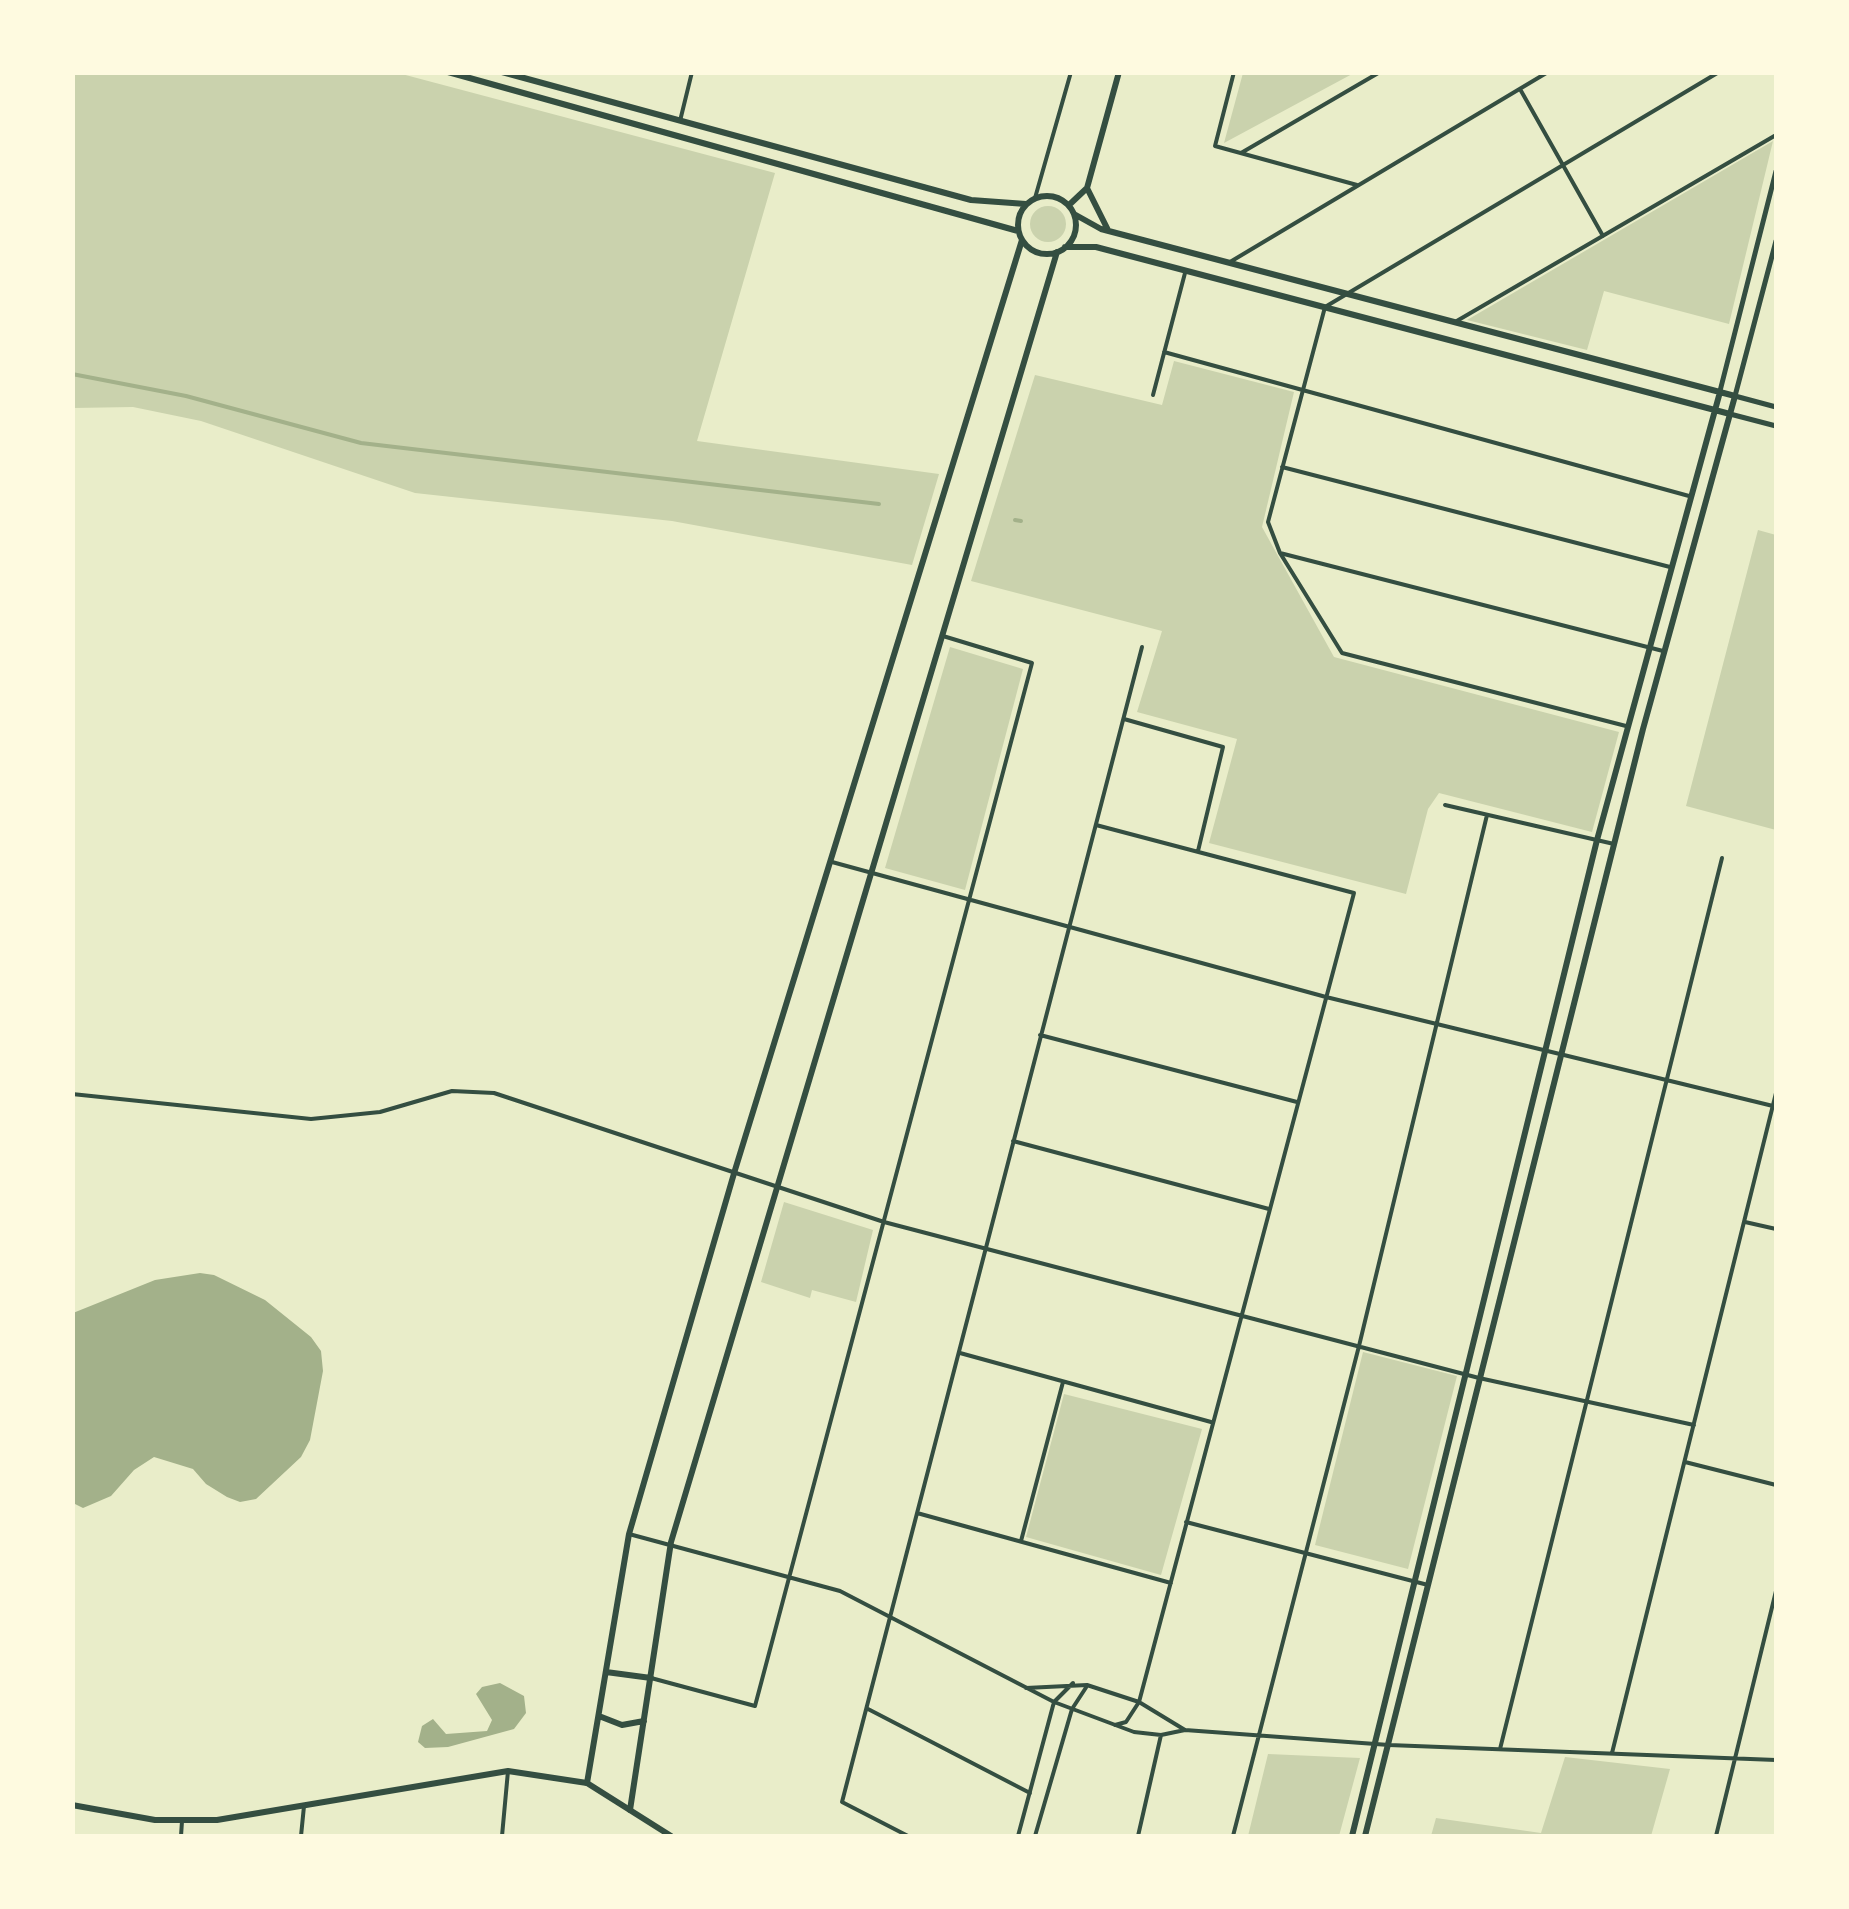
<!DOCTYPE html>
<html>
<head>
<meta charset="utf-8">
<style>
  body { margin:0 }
  #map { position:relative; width:1849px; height:1909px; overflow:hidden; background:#e9edc9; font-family:"Exo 2",sans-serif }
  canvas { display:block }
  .frame { position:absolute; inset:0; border:75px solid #fefae0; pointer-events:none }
</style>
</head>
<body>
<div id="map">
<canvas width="1849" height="1909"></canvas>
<div class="frame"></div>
</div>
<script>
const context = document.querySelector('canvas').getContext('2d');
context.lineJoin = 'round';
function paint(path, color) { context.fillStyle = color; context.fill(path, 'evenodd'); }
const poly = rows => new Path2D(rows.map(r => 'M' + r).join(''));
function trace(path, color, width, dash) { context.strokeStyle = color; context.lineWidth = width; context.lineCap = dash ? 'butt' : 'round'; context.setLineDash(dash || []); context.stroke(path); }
const green = poly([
  [72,73,398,73,775,173,697,441,939,474,912,565,672,521,415,493,201,421,133,407,73,408],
  [1243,73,1243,72,1354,73,1224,143],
  [1773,141,1729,324,1604,291,1587,350,1467,320],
  '1030 224a18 18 0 1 1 36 0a18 18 0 1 1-36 0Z',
  [1174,361,1294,392,1262,527,1334,657,1619,732,1592,832,1439,793,1428,809,1406,894,1209,843,1237,739,1137,712,1162,631,971,581,1035,375,1162,405],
  [1758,530,1776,535,1776,830,1686,806],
  [950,647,1023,669,965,890,885,868],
  [784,1202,873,1230,856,1302,812,1290,810,1298,761,1282],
  [1363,1352,1457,1376,1408,1569,1315,1545],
  [1064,1394,1202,1429,1161,1575,1026,1537],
  [1268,1754,1360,1758,1339,1836,1248,1836],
  [1565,1757,1670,1769,1651,1836,1431,1836,1436,1818,1541,1833]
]);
const water = poly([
  [200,1273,214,1275,265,1300,311,1337,321,1351,323,1371,310,1440,301,1457,256,1499,240,1502,227,1497,206,1484,193,1469,154,1457,134,1470,111,1496,83,1508,73,1503,73,1313,155,1280],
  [500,1683,524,1696,526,1713,514,1729,448,1747,425,1748,418,1742,422,1726,433,1719,446,1734,487,1731,492,1720,476,1694,482,1687]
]);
const stream = poly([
  [72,374,186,396,361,443,879,504],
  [1015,520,1021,521]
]);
const minor = poly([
  [1234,72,1215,146,1357,185],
  [1520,89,1603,236],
  [680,121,692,72],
  [1241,153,1380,72],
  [1035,198,1071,72],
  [1230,262,1548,72],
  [1455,322,1776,135],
  [1164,352,1689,496],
  [1153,395,1185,273],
  [1282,467,1670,567],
  [1280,553,1663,651],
  [1124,719,1223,747,1198,851],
  [1626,726,1342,653,1280,553,1268,522,1325,307,1719,72],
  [1445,805,1614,844],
  [1096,825,1354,893,1139,1702,1126,1722,1115,1725],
  [832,862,1326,997,1773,1106],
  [1040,1035,1297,1102],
  [72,1094,311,1119,380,1112,452,1091,494,1093,884,1222,1479,1378,1694,1425],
  [1013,1141,1269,1209],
  [1745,1222,1776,1229],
  [960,1353,1211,1422],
  [1685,1462,1776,1485],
  [917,1513,1171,1583],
  [1186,1522,1428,1585],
  [629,1534,840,1591,1054,1702,1134,1732,1161,1735,1185,1730,1389,1745,1776,1760],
  [1021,1541,1063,1382],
  [651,1678,755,1706,1032,663,943,636],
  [1026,1688,1087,1685,1139,1702,1185,1730],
  [868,1709,1030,1793],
  [1500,1749,1722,858],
  [1612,1753,1776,1093],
  [181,1836,182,1821],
  [301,1836,304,1806],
  [502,1836,508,1771],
  [908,1836,842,1802,1142,647],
  [1018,1836,1054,1702,1073,1683],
  [1035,1836,1072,1709,1087,1686],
  [1138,1836,1161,1735],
  [1233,1836,1359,1346,1487,815],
  [1716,1836,1776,1591]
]);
const tertiary = poly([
  [1776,241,1735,396,1776,407],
  [1720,391,1776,171],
  [1730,414,1776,426]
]);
const secondary = poly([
  [448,72,1018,231],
  [502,72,971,200,1026,204],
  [1087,188,1108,230],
  '1018 225a29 29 0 1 1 58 0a29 29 0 1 1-58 0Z',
  [1069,205,1087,188,1119,72],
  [1074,214,1101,229,1735,396,1643,729,1365,1836],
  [1065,247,1096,247,1730,414],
  [606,1672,651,1678],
  [599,1716,622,1725,644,1721],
  [587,1783,629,1534,735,1170,1022,240],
  [630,1810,671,1542,1057,252],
  [1352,1836,1597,840,1720,392]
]);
const primary = poly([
  [72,1805,155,1820,217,1820,508,1771,587,1783,671,1836]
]);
paint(green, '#cad2ad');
paint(water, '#a3b18a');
trace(stream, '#a3b18a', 4);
trace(minor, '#344e41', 4);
trace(tertiary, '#344e41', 5);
trace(secondary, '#344e41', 6);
trace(primary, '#344e41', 6);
</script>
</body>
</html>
